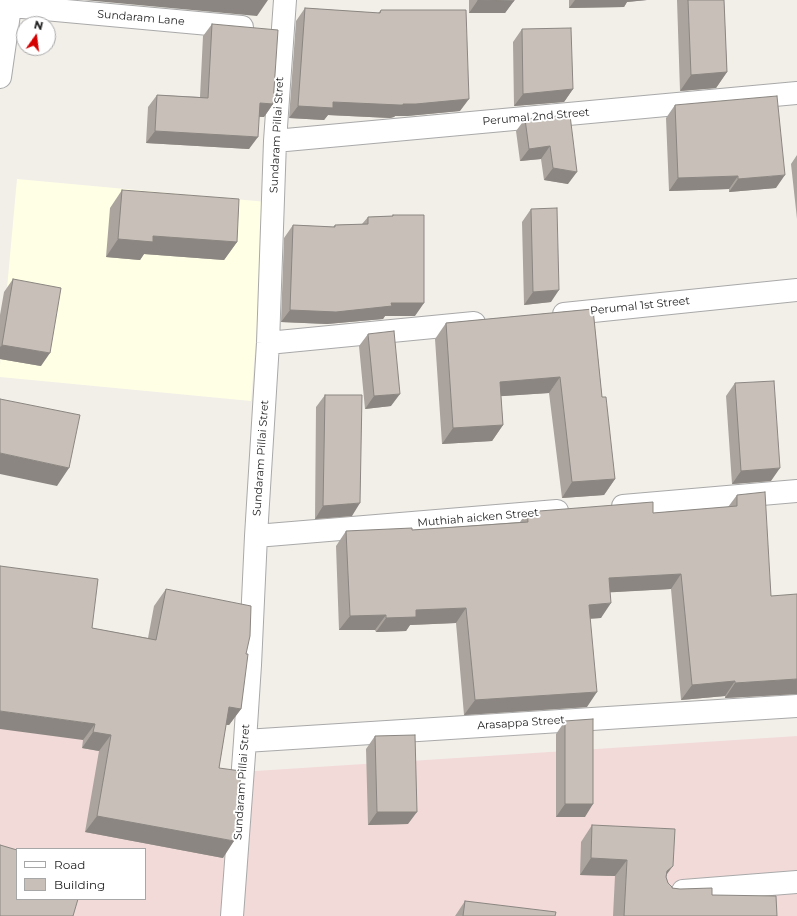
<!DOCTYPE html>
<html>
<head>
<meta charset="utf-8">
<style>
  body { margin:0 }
  #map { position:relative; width:797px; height:916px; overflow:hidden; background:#f2efe9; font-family:Montserrat,sans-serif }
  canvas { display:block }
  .legend { position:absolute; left:16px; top:848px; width:130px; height:52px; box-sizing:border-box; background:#fff; border:1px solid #a7a7a7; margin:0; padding:5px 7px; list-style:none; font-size:12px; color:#222 }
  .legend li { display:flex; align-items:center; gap:8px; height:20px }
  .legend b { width:20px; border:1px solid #a7a7a7 }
  .north { position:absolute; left:16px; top:16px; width:40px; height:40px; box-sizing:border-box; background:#fff; border:1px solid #a7a7a7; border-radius:50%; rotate:14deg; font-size:11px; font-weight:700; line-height:16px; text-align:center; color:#222 }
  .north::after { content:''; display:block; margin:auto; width:14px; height:18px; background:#d40000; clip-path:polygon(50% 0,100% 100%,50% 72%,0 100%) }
</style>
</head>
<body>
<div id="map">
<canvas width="797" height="916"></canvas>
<ul class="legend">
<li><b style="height:5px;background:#fff"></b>Road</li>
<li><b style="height:11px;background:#c7bfb8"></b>Building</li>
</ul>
<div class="north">N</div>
</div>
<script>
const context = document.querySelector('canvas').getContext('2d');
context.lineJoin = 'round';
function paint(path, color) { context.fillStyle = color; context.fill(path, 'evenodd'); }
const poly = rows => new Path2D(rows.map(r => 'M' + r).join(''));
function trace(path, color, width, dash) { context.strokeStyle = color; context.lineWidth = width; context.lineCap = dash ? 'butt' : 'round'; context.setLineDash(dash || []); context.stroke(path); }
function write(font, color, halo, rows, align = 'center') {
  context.font = font + ' Montserrat,sans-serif'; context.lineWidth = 4; context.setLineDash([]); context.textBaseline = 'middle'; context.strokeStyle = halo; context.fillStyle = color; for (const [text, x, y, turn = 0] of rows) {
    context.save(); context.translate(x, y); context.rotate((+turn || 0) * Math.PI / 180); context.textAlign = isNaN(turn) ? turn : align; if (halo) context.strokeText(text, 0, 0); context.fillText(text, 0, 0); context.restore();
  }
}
const commercial = poly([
  [0,707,178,776,797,736,797,916,0,916],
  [17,849,145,849,145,899,17,899]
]);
const education = poly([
  [17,179,267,202,251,401,0,377,0,365]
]);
const minor = poly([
  [0,5,242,27],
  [0,77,10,7],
  [275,141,797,93],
  [564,314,797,290],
  [268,343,474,323],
  [623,506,797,491],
  [256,536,557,511],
  [245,741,797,706],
  [683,891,797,882],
  [232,916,245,741,250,665,256,536,268,343,275,141,285,0]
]);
const wall = poly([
  [469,0,514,0,505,13,469,13],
  [569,0,647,0,627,2,624,7,569,8],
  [677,0,724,0,727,72,716,88,680,91],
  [305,8,378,13,381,10,460,111,407,116,395,116,394,117,390,118,328,115,324,120,289,118,296,21],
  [212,24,273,104,264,117,259,117,249,149,146,143,148,107,157,95,200,97,203,36],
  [522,29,573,89,564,102,514,106,513,42],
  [675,105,776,188,729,192,729,189,669,191,666,118],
  [570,115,568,184,544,180,541,159,520,161,516,131,525,119],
  [797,155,797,219,791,164],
  [122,190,237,242,224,260,144,254,140,260,106,257,110,208],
  [531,209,551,302,524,305,522,222],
  [393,215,415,316,385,316,383,319,327,324,281,322,284,238,293,225,333,227,335,225,362,224,368,217,392,216],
  [13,279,41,366,0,359,0,315,4,292],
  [593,309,602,397,615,479,604,495,562,498,549,393,501,396,503,425,492,441,442,444,435,339,446,323],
  [368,334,391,406,365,409,359,346],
  [735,383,771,481,732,484,726,396],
  [325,395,352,516,315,519,316,407],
  [737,495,771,596,797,694,725,698,725,696,681,700,671,589,610,592,601,618,590,619,587,707,464,715,456,623,410,625,406,631,376,632,375,630,339,630,336,546,346,531,412,530,520,522,527,512,653,513,728,507],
  [166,589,246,654,241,709,229,725,226,725,219,768,223,858,85,832,99,751,82,748,83,740,92,628,148,638,154,606],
  [565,721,585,817,556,817,556,734],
  [375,736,408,824,368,825,366,749],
  [592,825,667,875,666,877,668,883,672,888,712,895,777,916,613,916,615,876,580,875,581,842],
  [465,901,555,916,455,916]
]);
const shadedWall = poly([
  [84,0,268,0,257,16],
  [478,0,514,1,505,13,469,13],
  [575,0,647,0,627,2,624,7,569,8],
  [727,72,716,88,680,91,691,75],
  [573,89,564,102,514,106,523,94],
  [469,99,460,111,407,116,395,116,394,117,390,118,328,115,324,120,289,118,298,106,333,102,403,104],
  [260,103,273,104,264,117,251,116],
  [155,131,258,137,249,149,146,143],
  [550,146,541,159,520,161,529,149],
  [553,168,577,172,568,184,544,180],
  [785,175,776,188,729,192,738,179],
  [738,176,729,189,669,191,678,178],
  [153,236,237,242,224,260,144,254,140,260,106,257,118,239],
  [559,290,551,302,524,305,533,292],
  [391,303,424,303,415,316,385,316,383,319,327,324,281,322,290,310],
  [2,345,50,353,41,366,0,359,0,347],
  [560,377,549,393,489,397,500,382],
  [400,394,391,406,365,409,374,396],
  [503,425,492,441,442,444,453,428],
  [0,453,69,468,57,486,0,474],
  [780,468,771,481,732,484,741,471],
  [615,479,604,495,562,498,572,482],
  [360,503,352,516,315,519,323,506],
  [681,574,671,589,599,593,609,578],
  [611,603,601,618,578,619,589,605],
  [466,608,456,623,410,625,406,631,376,632,386,618,416,610],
  [386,615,375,630,339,630,350,616],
  [797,679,797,694,725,698,735,683],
  [735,681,725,696,681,700,692,685],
  [597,692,587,707,464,715,475,700],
  [229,707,241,709,229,725,217,724],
  [0,711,95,724,83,740,0,729],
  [93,732,111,735,99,751,82,748],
  [565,804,593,804,585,817,556,817],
  [377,812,417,812,408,824,368,825],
  [97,816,234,841,223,858,85,832],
  [591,858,627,860,615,876,580,875],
  [673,866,661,882,667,871]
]);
const building = poly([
  [478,0,514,0,514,1,478,0],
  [688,0,724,0,727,72,691,75,688,0],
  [305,8,380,13,381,10,466,10,469,99,416,104,403,104,403,105,399,105,333,102,333,108,298,106,305,8],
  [212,24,278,30,273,104,260,103,258,137,155,131,157,95,208,98,212,24],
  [571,28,573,89,523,94,522,29,571,28],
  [777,96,785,175,738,179,738,176,678,178,675,105,777,96],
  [570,115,577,172,553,168,550,146,529,149,525,119,570,115],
  [122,190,239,199,237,242,153,236,153,242,118,239,122,190],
  [557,208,559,290,533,292,531,209,557,208],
  [393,215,424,215,424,303,391,303,392,306,336,312,290,310,293,225,335,227,335,225,368,224,368,217,393,216,393,215],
  [13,279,61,288,50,353,2,345,13,279],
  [593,309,602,397,606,397,615,479,572,482,560,377,500,382,503,425,453,428,446,323,593,309],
  [394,331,400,394,374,396,368,334,394,331],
  [774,381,780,468,741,471,735,383,774,381],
  [325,395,362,395,360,503,323,506,325,395],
  [0,399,80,415,69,468,0,453,0,399],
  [765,492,771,596,797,594,797,679,735,683,735,681,692,685,681,574,609,578,611,603,589,605,597,692,475,700,466,608,416,610,416,617,386,618,386,615,350,616,346,531,412,528,412,530,528,522,527,512,653,502,653,513,737,506,737,495,765,492],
  [0,566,98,579,92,628,156,640,166,589,251,606,250,636,246,654,248,654,241,709,229,707,219,768,241,771,236,830,234,841,97,816,111,735,93,732,95,724,0,711,0,566],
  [593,719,593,804,565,804,565,721,593,719],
  [415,735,417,812,377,812,375,736,415,735],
  [592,825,675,829,673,866,667,871,666,877,668,883,672,887,672,888,680,889,712,888,712,895,776,896,777,916,624,916,627,860,591,858,592,825],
  [0,845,17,850,17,899,78,899,73,916,0,916,0,845],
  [465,901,556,912,555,916,463,916,465,901]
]);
const streetNames = [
  ["Sundaram Lane",141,18,5],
  ["Perumal 2nd Street",536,117,-5],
  ["Sundaram Pillai Stret",277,135,-87],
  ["Perumal 1st Street",640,306,-6],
  ["Sundaram Pillai Stret",261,458,-86],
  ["Muthiah aicken Street",478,518,-5],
  ["Arasappa Street",521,723,-4],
  ["Sundaram Pillai Stret",242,782,-86]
];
paint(commercial, '#f2dad9');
paint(education, '#ffffe5');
trace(minor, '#a9a9a9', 24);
trace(minor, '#fff', 22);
paint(wall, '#aba49e');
paint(shadedWall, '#8b8681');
paint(building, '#c7bfb8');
trace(building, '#8b8681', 1);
write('11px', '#222', '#fff', streetNames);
</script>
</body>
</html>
